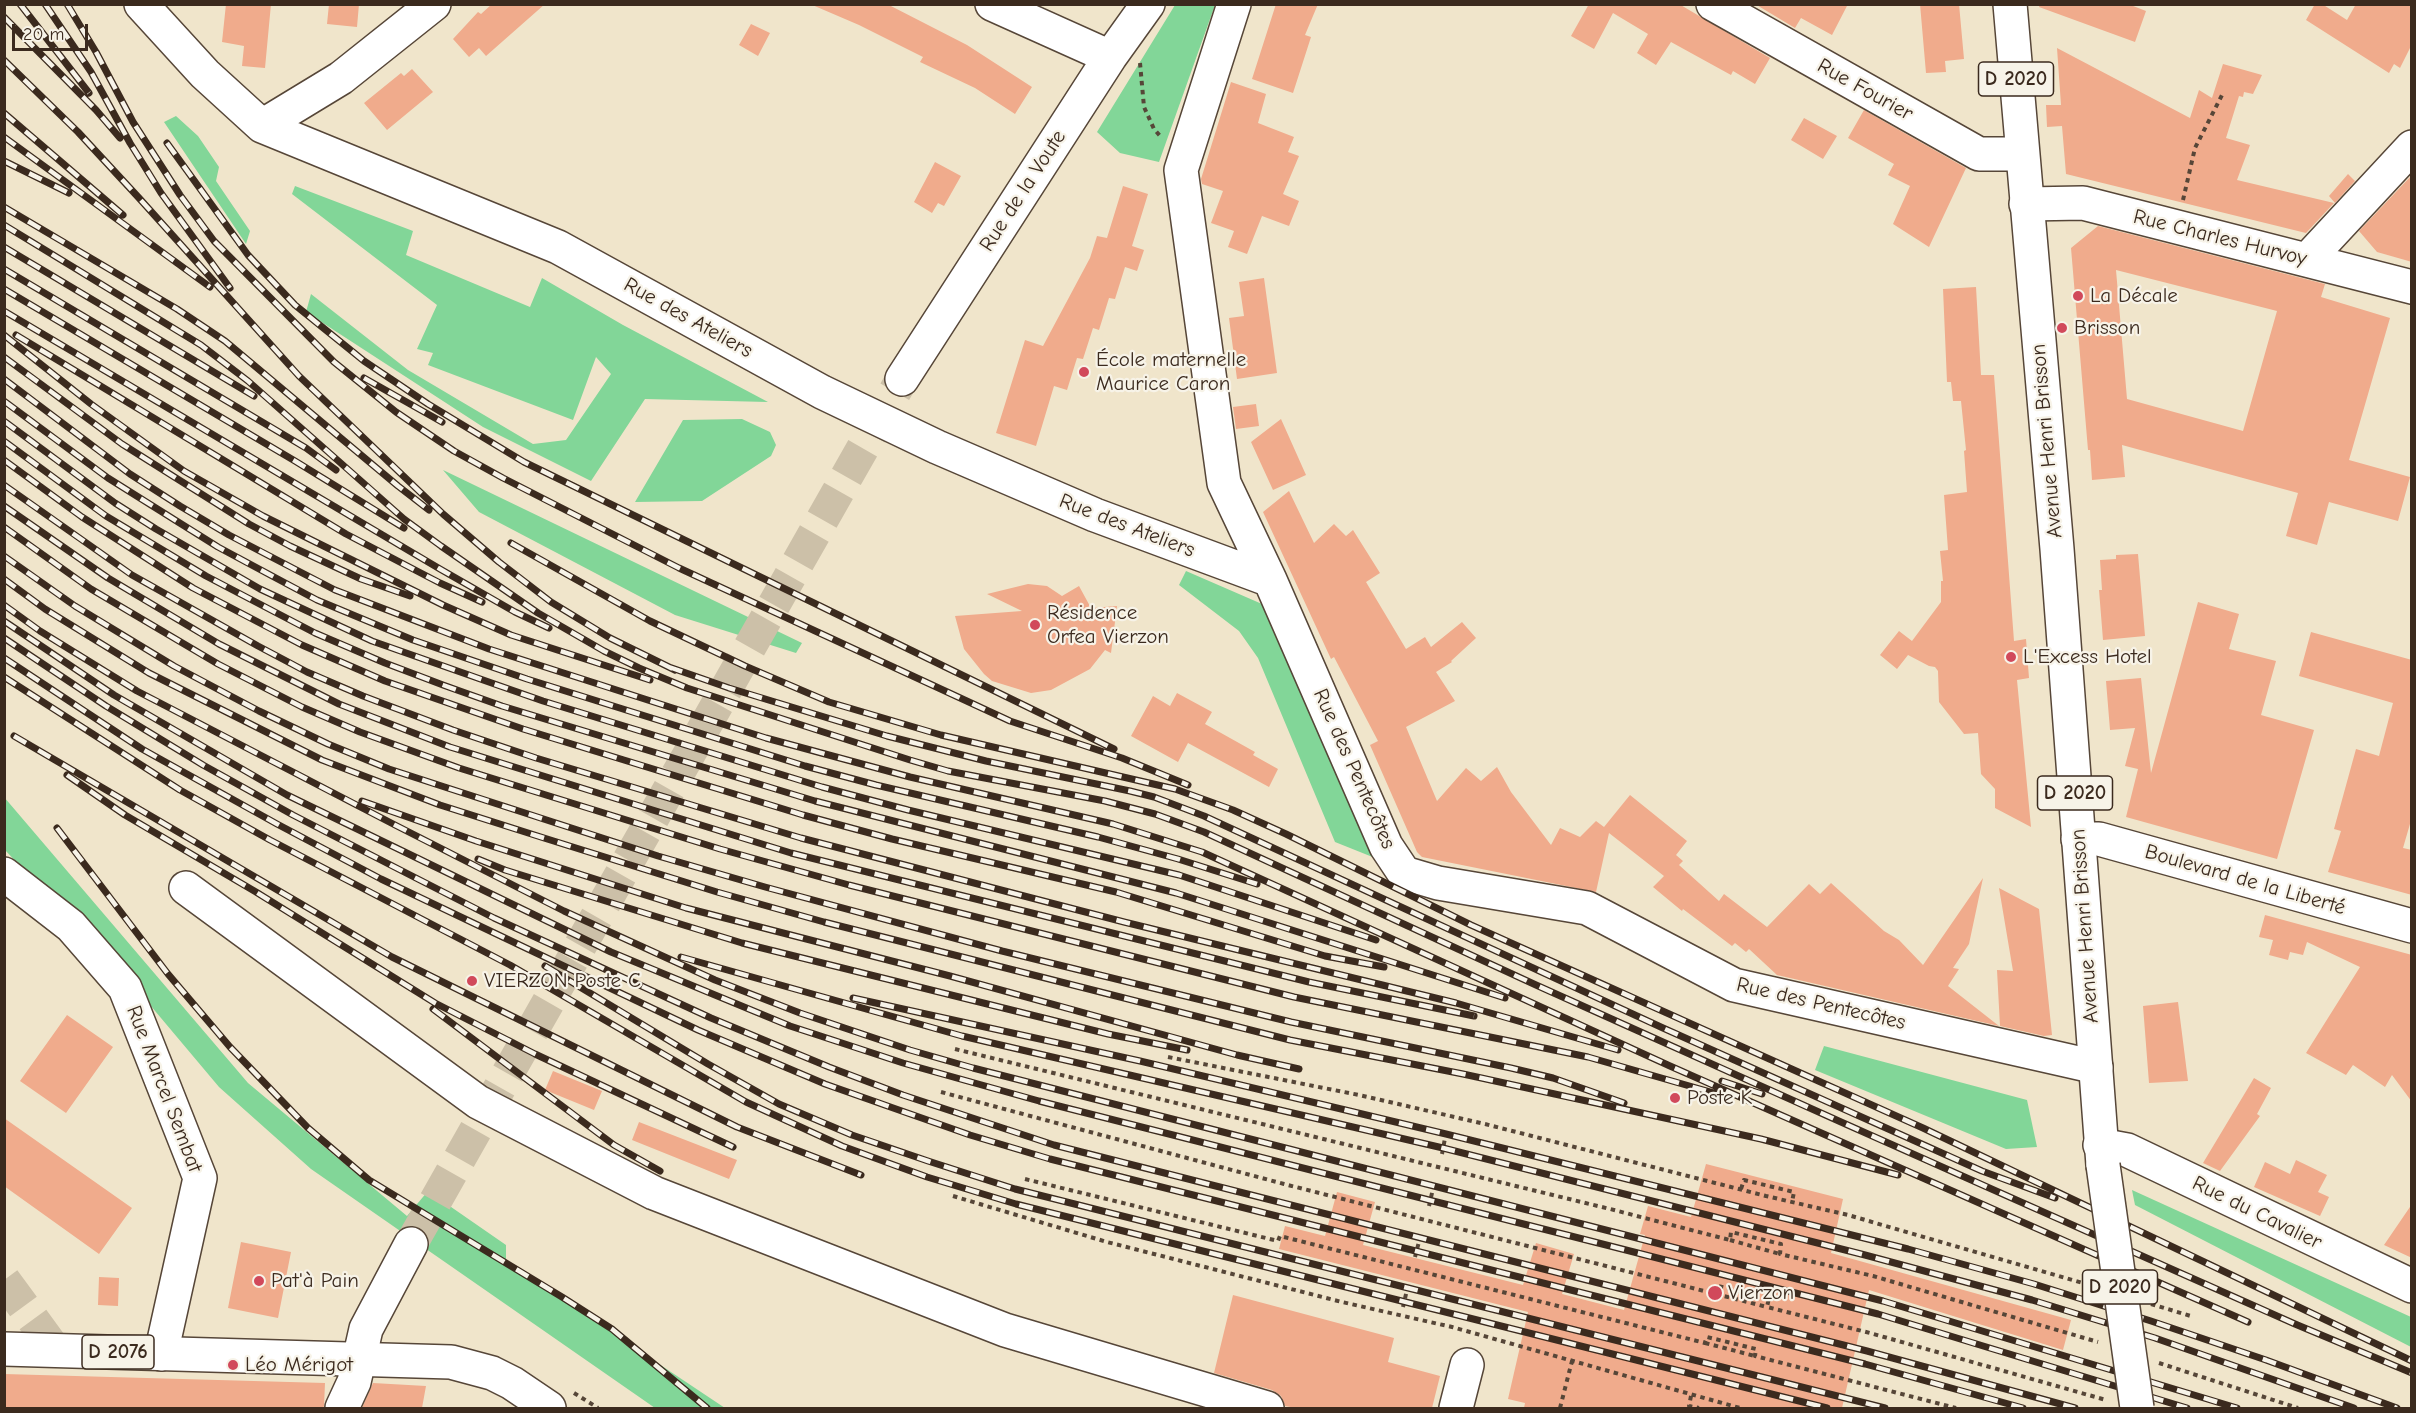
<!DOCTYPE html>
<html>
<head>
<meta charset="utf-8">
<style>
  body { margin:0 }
  #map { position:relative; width:2416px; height:1413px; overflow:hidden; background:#f0e5cb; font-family:"Comic Neue",sans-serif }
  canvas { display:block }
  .frame { position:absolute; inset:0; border:6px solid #3b2a1e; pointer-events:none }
  .scale { position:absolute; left:12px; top:24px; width:76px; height:27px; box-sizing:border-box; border:3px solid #3b2a1e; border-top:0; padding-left:8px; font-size:18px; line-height:21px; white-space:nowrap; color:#3b2a1e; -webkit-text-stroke:4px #f7f3e8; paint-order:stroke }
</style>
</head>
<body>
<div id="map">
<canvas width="2416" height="1413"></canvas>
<div class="frame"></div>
<div class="scale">20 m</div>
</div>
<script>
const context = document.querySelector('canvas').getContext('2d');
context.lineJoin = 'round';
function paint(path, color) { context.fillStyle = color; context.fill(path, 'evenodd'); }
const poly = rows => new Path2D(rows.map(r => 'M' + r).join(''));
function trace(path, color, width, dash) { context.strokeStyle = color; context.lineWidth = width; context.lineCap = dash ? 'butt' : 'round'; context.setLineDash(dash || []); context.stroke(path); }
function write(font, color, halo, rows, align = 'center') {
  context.font = font + ' "Comic Neue",sans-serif'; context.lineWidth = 4.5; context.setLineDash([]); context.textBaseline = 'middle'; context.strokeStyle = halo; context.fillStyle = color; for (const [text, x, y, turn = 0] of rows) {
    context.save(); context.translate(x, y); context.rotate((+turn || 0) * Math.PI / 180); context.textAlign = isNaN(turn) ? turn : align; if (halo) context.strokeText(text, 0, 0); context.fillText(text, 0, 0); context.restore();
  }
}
const green = poly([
  [1175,5,1215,5,1159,162,1120,153,1097,132],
  [176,116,198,136,219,167,216,181,250,231,246,244,164,122],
  [295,186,413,231,406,255,530,307,542,278,623,325,768,402,645,399,591,481,483,427,306,312,311,294,408,370,533,444,566,440,611,374,596,357,573,420,428,365,433,353,417,349,437,305,292,194],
  [742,419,770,432,776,445,771,456,702,501,635,502,683,420],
  [443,470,802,643,796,653,675,615,479,512],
  [1186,571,1262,604,1375,858,1335,842,1258,658,1239,631,1179,585],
  [4,797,248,1083,407,1216,428,1191,506,1245,506,1262,725,1408,655,1408,311,1169,219,1087,145,999,5,850],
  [1824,1046,2027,1100,2037,1147,2006,1149,1815,1070],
  [2132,1190,2411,1317,2411,1347,2135,1205]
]);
const building = poly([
  [226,4,271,4,265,68,242,66,244,46,222,42],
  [329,4,359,4,357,27,327,24],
  [492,4,545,4,486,56,479,48,469,57,453,39,478,12,481,14],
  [810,4,887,4,967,45,1032,87,1015,114,975,88,920,62,923,57,859,25],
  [1276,4,1318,4,1305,35,1311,37,1293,93,1252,79],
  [1589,4,1679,4,1770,58,1755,84,1733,71,1731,75,1671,42,1656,65,1637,53,1648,34,1613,13,1594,49,1571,36],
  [1755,4,1848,4,1832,35,1801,18,1795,28],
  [1920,4,1959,4,1964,59,1945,61,1946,72,1926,73],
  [2040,4,2128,4,2146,11,2135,42,2039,7],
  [2315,4,2322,4,2347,20,2356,4,2412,4,2412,44,2400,68,2394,64,2389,73,2306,20],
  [751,24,770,33,758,56,739,45],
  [2057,48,2190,118,2199,90,2212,98,2223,64,2262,75,2253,94,2244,92,2243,97,2239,96,2226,138,2250,145,2237,180,2334,203,2306,233,2066,174,2062,126,2047,127,2046,105,2061,105],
  [412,69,433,92,387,130,364,103,401,73,404,76],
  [1231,82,1266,94,1258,123,1294,137,1288,152,1299,156,1283,194,1299,201,1289,226,1262,216,1247,254,1228,247,1234,231,1211,223,1223,191,1202,184,1201,179],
  [1864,110,1966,168,1929,247,1893,224,1910,186,1888,175,1894,164,1848,138],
  [1804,118,1837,136,1823,159,1791,140],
  [935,162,961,176,944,206,938,203,932,213,914,202],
  [2348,174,2355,181,2335,203,2329,196],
  [2412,175,2412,262,2377,252,2359,231],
  [1123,186,1148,194,1132,246,1144,250,1137,271,1125,267,1115,299,1109,298,1099,330,1093,328,1083,359,1077,358,1067,390,1054,386,1036,446,996,433,1025,340,1043,346,1090,258,1097,236,1107,238],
  [2098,226,2325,284,2321,297,2390,318,2349,460,2410,477,2398,521,2329,502,2317,545,2286,536,2298,493,2122,445,2125,477,2092,480,2090,450,2088,450,2071,248],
  [2116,270,2277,311,2243,431,2127,399],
  [1264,278,1277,373,1237,379,1229,318,1244,316,1239,282],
  [1976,287,1981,375,1994,375,2014,641,2026,639,2029,678,2017,680,2031,827,1995,808,1995,789,1981,774,1978,733,1964,734,1939,702,1938,671,1935,667,1929,666,1908,655,1897,669,1880,655,1899,631,1912,641,1941,602,1941,581,1943,581,1940,551,1948,550,1944,495,1967,492,1964,451,1966,450,1961,401,1953,401,1951,382,1947,382,1943,289],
  [1256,404,1259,426,1236,429,1233,407],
  [1281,419,1306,475,1273,490,1251,442],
  [1289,491,1314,543,1334,524,1346,536,1353,530,1380,573,1366,582,1406,649,1425,637,1431,647,1462,622,1476,638,1451,661,1452,662,1436,672,1455,701,1406,727,1437,801,1466,768,1481,781,1497,767,1511,792,1551,845,1560,828,1580,837,1596,821,1604,827,1630,795,1687,841,1676,855,1683,861,1679,865,1719,901,1724,894,1767,927,1809,884,1820,894,1831,883,1884,931,1899,940,1923,965,1983,878,1969,944,1953,968,1959,969,1948,986,1999,1026,1777,975,1749,949,1746,952,1735,943,1732,946,1683,909,1682,911,1653,887,1664,876,1609,833,1596,892,1422,857,1417,852,1370,745,1378,741,1334,657,1331,659,1263,512],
  [2138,554,2145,636,2103,640,2099,590,2102,590,2100,560,2116,559,2116,555],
  [1028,584,1047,586,1062,596,1079,586,1091,608,1117,606,1111,653,1105,650,1090,669,1051,690,1031,693,992,681,984,674,964,649,955,616,1022,611,987,594],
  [2198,602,2239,614,2229,649,2276,661,2261,715,2314,730,2277,859,2126,817,2138,769,2125,766,2135,728,2110,730,2106,681,2141,678,2151,773],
  [2311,632,2412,660,2412,817,2403,848,2412,850,2412,895,2328,872,2341,831,2334,829,2356,749,2379,756,2393,703,2299,676],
  [1177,693,1212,712,1205,724,1255,752,1253,755,1278,769,1269,787,1188,743,1178,762,1131,736,1153,696,1170,706],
  [1999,888,2039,909,2052,1035,2044,1036,2000,1026,1997,970,2013,971],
  [2265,915,2412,955,2412,1102,2392,1075,2385,1087,2353,1065,2346,1075,2306,1053,2360,967,2307,942,2303,955,2290,952,2288,960,2269,955,2273,940,2259,937],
  [2178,1002,2188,1081,2149,1083,2143,1006],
  [67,1015,113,1047,66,1113,20,1081],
  [553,1071,602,1091,594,1110,545,1090],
  [2254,1078,2271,1088,2257,1114,2260,1116,2220,1171,2203,1163],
  [4,1118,132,1208,99,1254,4,1186],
  [639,1122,737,1160,729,1179,632,1140],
  [2296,1160,2327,1175,2318,1192,2329,1197,2320,1216,2254,1187,2265,1162,2290,1174],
  [1706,1164,1843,1199,1831,1253,2071,1320,2063,1350,1869,1290,1842,1408,1524,1408,1525,1403,1508,1399,1528,1312,1279,1249,1285,1226,1325,1236,1337,1192,1375,1202,1363,1245,1523,1285,1536,1243,1574,1254,1562,1294,1624,1310,1645,1235,1640,1234,1648,1206,1691,1217],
  [2412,1204,2412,1258,2384,1245],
  [241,1242,291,1252,278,1318,228,1308],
  [99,1277,119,1278,118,1306,98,1305],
  [1233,1295,1394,1338,1388,1362,1440,1376,1432,1408,1296,1408,1285,1406,1281,1396,1272,1390,1214,1373],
  [4,1374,325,1383,324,1406,323,1408,4,1408],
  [373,1383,426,1386,422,1408,362,1408]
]);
const minorTunnel = poly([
  [411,1244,902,379],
  [4,1280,56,1351]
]);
const path = poly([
  [1140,63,1144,107,1154,129,1161,137],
  [2183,200,2195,148,2222,95],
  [955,1049,1610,1209,1730,1240,1731,1232,1781,1244,1780,1254,1873,1276,2098,1342],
  [1168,1057,1359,1095,1485,1124,1766,1196,1848,1215,2093,1286],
  [941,1092,1284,1184,1716,1294,1718,1286,1769,1298,1767,1307,1870,1333,2106,1400],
  [1442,1154,1447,1128],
  [1025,1179,1278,1241,1280,1236,1705,1343,1707,1337,1756,1349,1755,1356,1956,1408],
  [1741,1189,1744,1180,1794,1192,1792,1202],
  [953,1196,1107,1242,1342,1302,1452,1327,1740,1408],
  [1429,1206,1435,1180],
  [1730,1240,1780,1254],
  [1415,1257,1421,1234],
  [1716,1294,1767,1307],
  [2151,1304,2194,1317],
  [1403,1307,1409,1281],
  [1705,1343,1755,1356],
  [2159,1363,2298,1408],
  [574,1393,598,1408],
  [1691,1396,1689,1406,1699,1408],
  [1560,1408,1572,1361]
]);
const minor = poly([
  [141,4,205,74,262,126,558,247,822,392,937,447,1095,515,1270,580],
  [992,4,1110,57],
  [1234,4,1181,170,1224,483,1270,580,1386,846,1404,873,1438,883,1587,908,1734,985,2096,1067],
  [1713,4,1979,154,2022,154],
  [262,126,341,78,434,4],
  [2026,204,2083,203,2412,287],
  [2307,260,2412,147],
  [902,379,1110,57,1148,4],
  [2078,839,2099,839,2412,926],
  [4,874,71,926,125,988,200,1178,161,1354],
  [186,888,478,1102,654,1193,1005,1330,1267,1408],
  [2100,1145,2127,1150,2412,1286],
  [342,1408,354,1382,366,1329,411,1244],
  [1456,1408,1467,1365]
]);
const major = poly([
  [2010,4,2057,549,2103,1165],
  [4,1349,451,1362,492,1373,512,1383,549,1408]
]);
const rail = poly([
  [20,4,89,93],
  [45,4,91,72,130,143,161,193,230,288],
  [67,4,96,52,133,122,180,195,214,241,334,362,396,412,454,451,503,478,679,568,1010,721,1122,758,1188,785],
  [4,17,96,110,120,138],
  [4,60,78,132,139,198,299,376,443,514,499,562,551,602,610,638,675,670],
  [4,113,123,215],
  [4,137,210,287],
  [167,143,248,255,295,305,364,361,428,404,524,462,1114,749],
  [4,161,69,193],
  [4,207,177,309,225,341,398,486,429,510],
  [4,225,201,345,248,381,404,519,441,546,538,613,604,651,639,668,687,688,910,760,948,771,1105,801,1155,814,1204,832,1536,985,1841,1122,2295,1324,2412,1373],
  [4,247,254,396],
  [4,269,306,448,336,470],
  [4,289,295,461,404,528],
  [4,311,440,569,515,612,549,628],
  [4,335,91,404,184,471,263,516,443,605,511,635,650,680],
  [16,335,346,534,440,583,482,602],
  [4,357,122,444,249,524,290,546,361,579,410,596],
  [364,378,442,422],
  [4,379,130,474,180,506,229,535,335,590,489,649,766,738,910,777,1113,824,1202,852,1670,1066,2248,1322],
  [4,401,108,478,218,547,317,600,413,640,527,679,805,766,876,785,1098,837,1178,859,1257,884],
  [4,421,115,503,156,529,260,589,372,641,543,701,822,787,908,810,1179,875,1376,940],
  [4,441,106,516,206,576,315,633,385,663,443,685,502,706,815,801,1176,893,1505,998],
  [4,460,82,517,193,588,302,645,385,681,523,729,803,815,892,839,1116,892,1325,956,1384,967],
  [4,485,132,575,258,646,307,672,363,696,453,730,536,758,801,838,1124,922,1456,1003,1618,1050],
  [4,506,108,578,219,644,339,704,450,747,791,853,1309,982,1474,1016],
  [4,527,91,589,218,664,302,707,360,732,459,768,720,849,849,885,1294,997,1588,1057,1714,1093],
  [511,543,650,621,745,666,829,702,941,735,1175,789,1233,810,1286,834,1471,925,1923,1128,2412,1361],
  [4,556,75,606,174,666,259,711,328,744,389,769,658,856,765,887,1002,951,1291,1022,1511,1068,1553,1078,1624,1103],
  [4,579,45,609,149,673,322,760,440,805,544,838,717,892,824,922,1290,1040,1463,1074,1761,1139,1898,1175],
  [4,605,40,631,137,691,397,826,564,911,715,980,800,1013,910,1050,973,1068,1883,1301,2237,1408],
  [4,621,114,695,287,795,611,952,790,1026,903,1063,1039,1101,1878,1314,2187,1408],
  [4,638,106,706,203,765,293,815,494,918,711,1018,829,1067,903,1095,1054,1145,1867,1351,2075,1408],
  [4,658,142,749,277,824,381,879,698,1030,825,1084,970,1135,1050,1159,1865,1364,2023,1408],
  [669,667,729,688,887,736,986,761,1130,791,1154,797,1204,816,1663,1028,1982,1171,2055,1198],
  [4,677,180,790,270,840,510,965,746,1102,842,1146,927,1177,1016,1204,1827,1408],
  [14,736,392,957,737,1127,861,1175],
  [67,775,125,815,256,892,435,1003,535,1054,733,1147],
  [362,801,476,841,686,908,950,976,1237,1055,1299,1069],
  [57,828,168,974,230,1047,308,1128,369,1180,562,1297,612,1329,707,1408],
  [478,859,505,870,742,943,1108,1034,1187,1050],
  [681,957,962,1036,1443,1148,1865,1255,2032,1300,2155,1338,2354,1408],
  [545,966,708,1064,779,1104,852,1135,928,1161,1015,1189,1885,1408],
  [853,998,1140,1061,1446,1134,1908,1249,2034,1284,2151,1321,2266,1360,2397,1408],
  [433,1009,614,1145,660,1171],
  [1722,1081,1762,1094]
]);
const majorBridge = poly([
  [2103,1165,2137,1408]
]);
const markers = [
  [2078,296,6,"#d1495b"],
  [2062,328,6,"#d1495b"],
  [1084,372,6,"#d1495b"],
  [1035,625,6,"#d1495b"],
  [2011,657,6,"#d1495b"],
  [472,981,6,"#d1495b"],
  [1675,1098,6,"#d1495b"],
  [259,1281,6,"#d1495b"],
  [1715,1293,8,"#d1495b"],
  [233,1365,6,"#d1495b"]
];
const shields = [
  [2016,79,75],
  [2075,793,75],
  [2120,1287,75],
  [118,1352,72]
];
const shieldNames = [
  ["D 2020",2016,79],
  ["D 2020",2075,793],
  ["D 2020",2120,1287],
  ["D 2076",118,1352]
];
const streetNames = [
  ["Rue Fourier",1865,90,29],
  ["Rue de la Voute",1023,191,-57],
  ["Rue Charles Hurvoy",2220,238,14],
  ["Rue des Ateliers",688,318,29],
  ["Avenue Henri Brisson",2047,441,-95],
  ["Rue des Ateliers",1127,526,21],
  ["Rue des Pentecôtes",1354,769,66],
  ["Boulevard de la Liberté",2245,880,16],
  ["Avenue Henri Brisson",2085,926,-94],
  ["Rue des Pentecôtes",1821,1004,13],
  ["Rue Marcel Sembat",164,1089,69],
  ["Rue du Cavalier",2257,1213,26]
];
const poiNames = [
  ["La Décale",2090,296],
  ["Brisson",2074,328],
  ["École maternelle",1096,360],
  ["Maurice Caron",1096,384],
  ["Résidence",1047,613],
  ["Orfea Vierzon",1047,637],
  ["L'Excess Hotel",2023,657],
  ["VIERZON Poste C",484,981],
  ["Poste K",1687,1098],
  ["Pat'à Pain",271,1281],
  ["Vierzon",1728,1293],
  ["Léo Mérigot",245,1365]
];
paint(green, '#82d698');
paint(building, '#f0ab8c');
trace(minorTunnel, '#ccc0a8', 33, [33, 16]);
trace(minor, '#564638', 36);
trace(major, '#564638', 36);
trace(path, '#564638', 4, [4.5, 4.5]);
trace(minor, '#fff', 33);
trace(major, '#fff', 33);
trace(rail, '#3b2a1e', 7);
trace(rail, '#f7f3e8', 4.5, [14]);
trace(majorBridge, '#564638', 36, []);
trace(majorBridge, '#fff', 33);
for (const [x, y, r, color] of markers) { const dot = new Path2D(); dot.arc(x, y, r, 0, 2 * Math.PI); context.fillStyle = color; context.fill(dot); trace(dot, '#f7f3e8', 2); }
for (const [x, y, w] of shields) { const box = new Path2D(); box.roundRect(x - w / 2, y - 17, w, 34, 4.5); context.fillStyle = '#f7f3e8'; context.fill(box); trace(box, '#3b2a1e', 1.5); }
write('bold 20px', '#3b2a1e', null, shieldNames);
write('21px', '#3b2a1e', '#f7f3e8', streetNames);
write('21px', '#3b2a1e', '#f7f3e8', poiNames, 'left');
</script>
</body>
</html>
